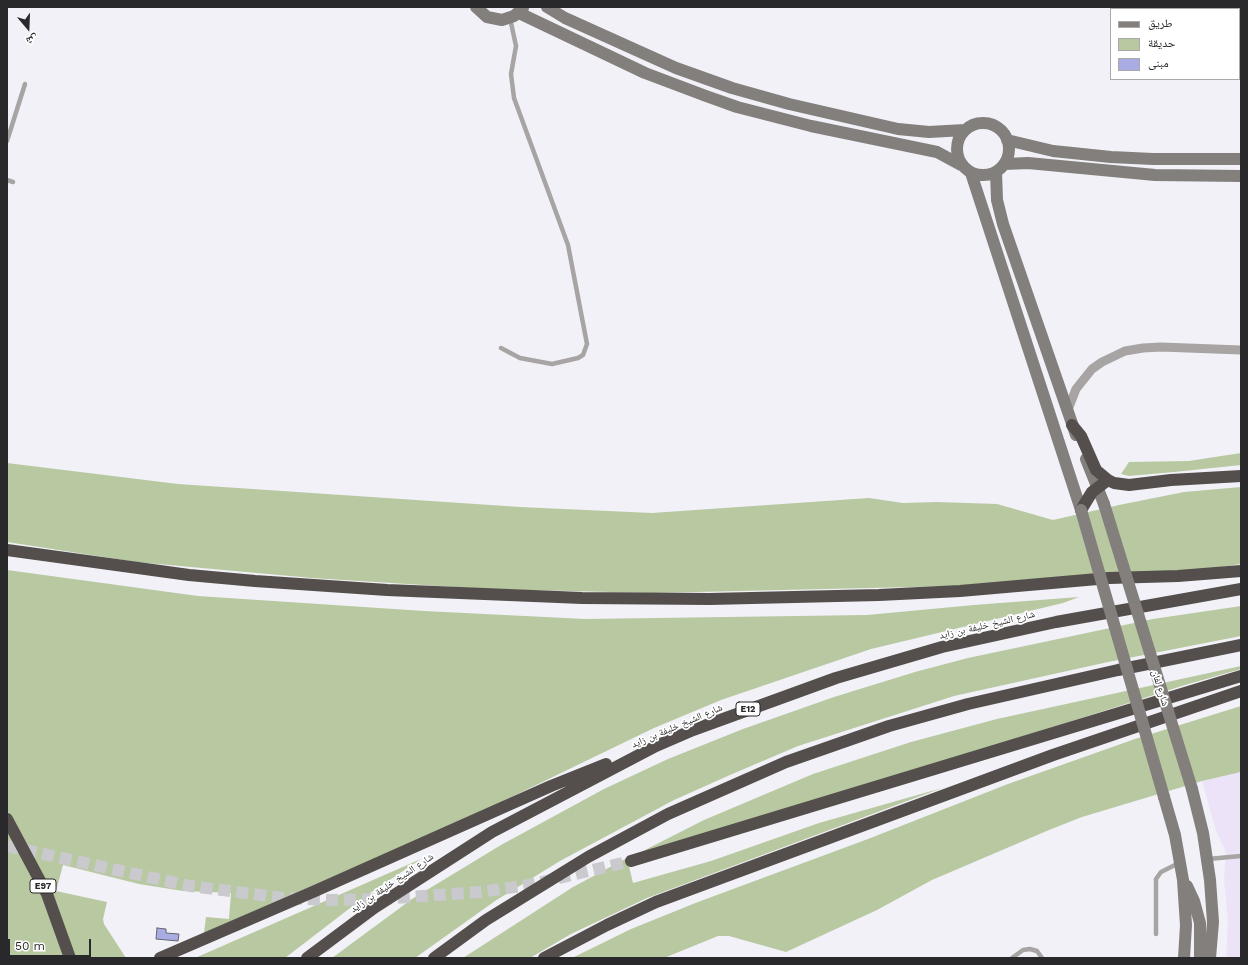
<!DOCTYPE html>
<html>
<head>
<meta charset="utf-8">
<style>
  body { margin:0 }
  #map { position:relative; width:1248px; height:965px; overflow:hidden; background:#f1f1f7; font-family:"Work Sans","Noto Naskh Arabic",sans-serif }
  canvas { display:block }
  .frame { position:absolute; inset:0; border:8px solid #29292b; pointer-events:none }
  .legend { position:absolute; left:1110px; top:8px; width:130px; height:72px; box-sizing:border-box; background:#fff; border:1px solid #a9a9aa; margin:0; padding:5px 7px; list-style:none; font-size:12px; color:#29292b }
  .legend li { display:flex; align-items:center; gap:8px; height:20px }
  .legend b { width:20px; border:1px solid #a9a9aa }
  .north { position:absolute; left:8px; top:8px; width:40px; height:40px; -webkit-text-stroke:3px #fff; paint-order:stroke; rotate:161deg; font-size:11px; font-weight:700; line-height:16px; text-align:center; color:#29292b }
  .north::after { content:''; display:block; margin:auto; width:14px; height:18px; background:#29292b; clip-path:polygon(50% 0,100% 100%,50% 72%,0 100%) }
  .scale { position:absolute; left:8px; top:939px; width:83px; height:18px; box-sizing:border-box; border:2px solid #29292b; border-top:0; padding-left:5px; font-size:12px; line-height:14px; white-space:nowrap; color:#29292b; -webkit-text-stroke:3px #fff; paint-order:stroke }
</style>
</head>
<body>
<div id="map">
<canvas width="1248" height="965"></canvas>
<div class="frame"></div>
<ul class="legend">
<li><b style="height:5px;background:#837f7d"></b>طريق</li>
<li><b style="height:11px;background:#b8c8a1"></b>حديقة</li>
<li><b style="height:11px;background:#a8ace2"></b>مبنى</li>
</ul>
<div class="north">ش</div>
<div class="scale">50 m</div>
</div>
<script>
const context = document.querySelector('canvas').getContext('2d');
context.lineJoin = 'round';
function paint(path, color) { context.fillStyle = color; context.fill(path, 'evenodd'); }
const poly = rows => new Path2D(rows.map(r => 'M' + r).join(''));
function trace(path, color, width, dash) { context.strokeStyle = color; context.lineWidth = width; context.lineCap = dash ? 'butt' : 'round'; context.setLineDash(dash || []); context.stroke(path); }
function write(font, color, halo, rows, align = 'center') {
  context.font = font + ' "Work Sans","Noto Naskh Arabic",sans-serif'; context.lineWidth = 3.5; context.setLineDash([]); context.textBaseline = 'middle'; context.strokeStyle = halo; context.fillStyle = color; for (const [text, x, y, turn = 0] of rows) {
    context.save(); context.translate(x, y); context.rotate((+turn || 0) * Math.PI / 180); context.textAlign = isNaN(turn) ? turn : align; if (halo) context.strokeText(text, 0, 0); context.fillText(text, 0, 0); context.restore();
  }
}
const education = poly([
  [1241,772,1241,958,1226,958,1228,921,1224,879,1226,852,1216,831,1202,781]
]);
const green = poly([
  [1241,453,1241,465,1174,472,1129,476,1121,474,1129,462,1189,461],
  [7,463,178,484,520,507,652,513,869,498,903,503,937,502,997,504,1053,520,1119,505,1184,492,1241,487,1241,564,1196,571,1042,584,653,593,487,589,312,578,136,562,7,542],
  [7,570,198,596,424,611,585,619,867,615,974,605,1079,597,1063,603,871,649,721,700,654,728,468,818,204,933,206,917,229,919,231,893,183,891,139,884,63,865,56,891,107,902,103,919,104,924,126,958,7,958],
  [1241,606,1241,636,1108,662,954,696,798,746,730,775,674,800,560,861,495,901,415,958,332,958,412,899,501,845,604,789,668,759,743,729,834,697,915,672,968,658,1153,619],
  [1241,666,1241,669,1185,685,956,758,635,855,704,820,813,774,911,742,997,719],
  [1241,706,1241,772,1202,781,1082,817,1049,830,932,880,877,910,786,952,729,936,718,936,664,958,572,958,631,929,698,902,868,839,1008,784,1135,739],
  [942,788,647,898,571,934,530,958,463,958,573,887,627,858,633,883,711,861,819,823],
  [421,859,367,895,285,958,195,958]
]);
const building = poly([
  [157,928,166,929,166,933,179,934,178,941,156,939,157,928]
]);
const highwayTunnel = poly([
  [7,846,190,886,285,898,330,900,380,899,480,892,529,885,631,861]
]);
const lane = poly([
  [7,141,25,84],
  [7,180,13,182],
  [501,348,520,358,552,364,578,358,583,355,587,344,568,245,514,98,511,74,516,46,510,18],
  [1208,859,1241,856],
  [1156,934,1156,879,1161,872,1179,863],
  [1012,958,1023,950,1030,949,1037,951,1042,958]
]);
const street = poly([
  [1067,412,1076,389,1092,369,1102,362,1125,351,1143,348,1161,347,1241,350]
]);
const secondary = poly([
  [476,7,487,17,502,20,514,16,523,8],
  [547,7,565,18,676,68,732,88,789,104,898,129,929,132,965,130],
  [519,13,645,73,706,96,737,107,811,126,937,152,961,165],
  '957 149a26 26 0 1 1 52 0a26 26 0 1 1-52 0Z',
  [1007,140,1053,151,1111,157,1153,159,1241,159],
  [1005,164,1028,163,1155,175,1241,176],
  [996,172,997,200,1003,224,1076,435],
  [971,173,1081,510],
  [1086,459,1104,504],
  [1192,789,1203,833,1210,880,1213,922,1210,958],
  [1164,797,1175,835,1183,880,1186,925,1184,958],
  [1187,886,1194,901,1200,923,1200,958]
]);
const highway = poly([
  [1072,425,1081,436,1096,470,1108,480,1114,483,1129,485,1171,480,1241,476],
  [1081,510,1092,492,1108,480],
  [7,550,189,575,255,581,387,590,582,598,710,599,879,595,960,591,1109,578,1178,576,1241,571],
  [631,861,1241,676],
  [160,958,315,891,551,786,606,764],
  [307,958,374,908,492,832,656,746,693,730,836,678,942,647,1056,622,1241,589],
  [434,958,486,920,588,857,668,814,786,762,889,726,968,704,1118,670,1241,645],
  [544,958,607,925,656,902,1053,755,1241,691]
]);
const secondaryBridge = poly([
  [1104,504,1192,789],
  [1081,510,1164,797]
]);
const highwayBridge = poly([
  [7,819,47,894,70,958]
]);
const shields = [
  [748,709,24],
  [43,886,26]
];
const shieldNames = [
  ["E12",748,709],
  ["E97",43,886]
];
const streetNames = [
  ["شارع الشيخ خليفة بن زايد",987,625,-13],
  ["شارع لفان",1160,688,73],
  ["شارع الشيخ خليفة بن زايد",677,726,-23],
  ["شارع الشيخ خليفة بن زايد",392,883,-34]
];
paint(education, '#ede3f8');
paint(green, '#b8c8a1');
paint(building, '#a8ace2');
trace(building, '#65666b', 1);
trace(highwayTunnel, '#c9c9ce', 12, [12, 6]);
trace(lane, '#a7a4a3', 4.5);
trace(street, '#a7a4a3', 9);
trace(secondary, '#837f7d', 12);
trace(highway, '#544f4c', 12);
trace(secondaryBridge, '#837f7d', 12);
trace(highwayBridge, '#544f4c', 12);
for (const [x, y, w] of shields) { const box = new Path2D(); box.roundRect(x - w / 2, y - 7, w, 14, 3); context.fillStyle = '#fff'; context.fill(box); trace(box, '#29292b', 1); }
write('bold 9px', '#29292b', null, shieldNames);
write('10px', '#29292b', '#fff', streetNames);
</script>
</body>
</html>
